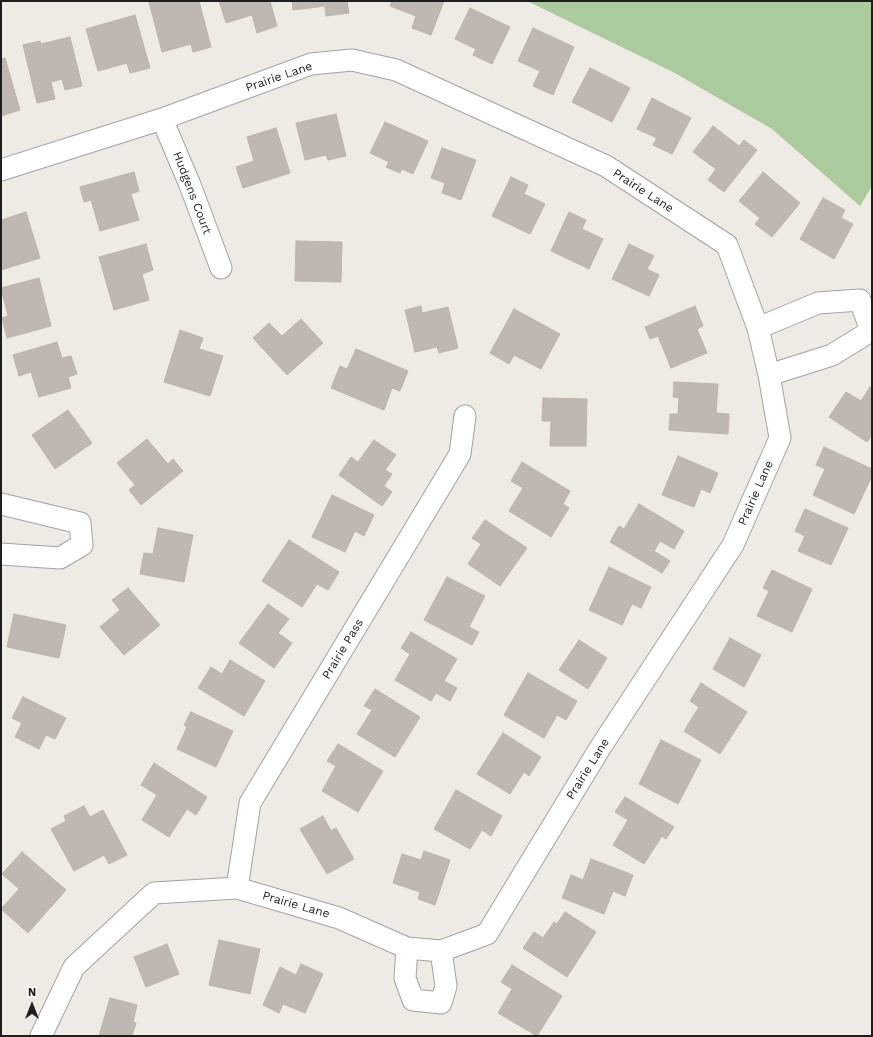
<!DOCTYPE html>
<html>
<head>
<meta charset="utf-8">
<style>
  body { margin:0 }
  #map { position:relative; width:873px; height:1037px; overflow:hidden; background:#eeebe5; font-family:"Work Sans",sans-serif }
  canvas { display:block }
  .frame { position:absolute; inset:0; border:2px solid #1e1e1e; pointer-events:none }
  .north { position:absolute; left:12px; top:985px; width:40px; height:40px; -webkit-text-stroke:3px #fff; paint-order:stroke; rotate:0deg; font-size:11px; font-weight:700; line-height:16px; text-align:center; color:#1e1e1e }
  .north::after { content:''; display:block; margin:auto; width:14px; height:18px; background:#1e1e1e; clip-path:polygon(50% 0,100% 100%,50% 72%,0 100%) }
</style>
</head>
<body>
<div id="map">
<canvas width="873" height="1037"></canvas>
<div class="frame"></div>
<div class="north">N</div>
</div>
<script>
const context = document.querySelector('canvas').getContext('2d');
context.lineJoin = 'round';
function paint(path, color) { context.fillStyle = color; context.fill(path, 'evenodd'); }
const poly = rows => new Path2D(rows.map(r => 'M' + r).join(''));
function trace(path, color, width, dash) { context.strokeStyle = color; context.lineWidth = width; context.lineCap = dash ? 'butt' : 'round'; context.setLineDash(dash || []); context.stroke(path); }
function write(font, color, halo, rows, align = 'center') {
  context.font = font + ' "Work Sans",sans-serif'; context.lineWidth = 3; context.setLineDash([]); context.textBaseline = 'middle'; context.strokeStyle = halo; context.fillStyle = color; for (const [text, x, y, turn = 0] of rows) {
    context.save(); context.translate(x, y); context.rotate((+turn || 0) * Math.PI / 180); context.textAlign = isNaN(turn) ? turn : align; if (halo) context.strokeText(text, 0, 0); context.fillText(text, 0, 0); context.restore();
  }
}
const forest = poly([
  [527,1,872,1,872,186,860,206,772,129,673,72]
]);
const building = poly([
  [153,1,199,1,211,47,193,52,191,44,162,52,149,2,153,1],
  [219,1,270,1,277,26,257,33,252,15,226,23,219,1],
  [292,1,347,1,349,13,326,16,325,6,293,10,292,1],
  [392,1,444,1,431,35,412,28,416,16,390,6,392,1],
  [470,8,510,27,492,64,473,55,476,49,455,39,470,8],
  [135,15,150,68,130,73,127,63,98,71,86,29,135,15],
  [533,28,574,47,553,95,533,86,540,71,518,61,533,28],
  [70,37,82,86,65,90,62,79,51,82,55,99,37,103,23,45,40,41,41,44,70,37],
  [5,58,20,110,1,116,1,59,5,58],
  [590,68,630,88,612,122,572,102,590,68],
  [652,98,691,118,672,154,653,145,657,138,637,129,652,98],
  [336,114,346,156,328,160,326,155,305,160,296,123,336,114],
  [385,122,428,141,413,174,402,169,400,173,386,167,389,162,370,153,385,122],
  [713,126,739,146,744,140,757,150,724,192,708,180,716,169,693,152,713,126],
  [276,128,290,173,243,188,236,167,254,161,247,137,276,128],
  [442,148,476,160,461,200,442,193,445,183,431,178,442,148],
  [134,172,139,191,131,194,139,220,100,231,91,200,84,202,80,187,134,172],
  [763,172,800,203,772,237,755,224,760,218,739,201,763,172],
  [511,177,528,185,524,194,545,204,530,234,492,216,511,177],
  [823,198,845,210,841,218,853,224,834,259,800,239,823,198],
  [26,212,40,258,1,270,1,220,26,212],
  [569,212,586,220,582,229,603,239,589,269,551,251,569,212],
  [296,241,342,242,341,282,295,281,296,241],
  [146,244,153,270,142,274,149,300,114,310,99,257,146,244],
  [629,244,654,256,647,269,659,275,649,296,612,279,629,244],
  [39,278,51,326,7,338,2,318,8,316,1,288,39,278],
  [421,306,422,313,448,307,458,348,439,353,437,347,415,352,405,310,421,306],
  [695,306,703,326,697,329,707,353,671,368,658,336,650,339,645,327,695,306],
  [514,309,560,334,541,369,514,355,509,364,490,353,514,309],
  [301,319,323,343,287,375,253,338,269,323,282,336,301,319],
  [180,330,203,338,199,349,223,356,210,396,164,382,180,330],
  [57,342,62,358,71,356,77,374,68,377,71,388,39,397,31,372,19,376,13,355,57,342],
  [356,349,408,371,400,391,392,388,384,410,331,388,340,366,347,369,356,349],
  [674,382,718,384,716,413,729,414,728,434,669,430,670,414,678,414,679,398,673,397,674,382],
  [870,387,872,388,872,435,867,442,829,417,846,392,861,401,870,387],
  [543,398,587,399,586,446,550,446,551,421,542,421,543,398],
  [68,410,92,443,55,469,32,435,68,410],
  [147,439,168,464,173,459,183,471,141,505,129,490,135,485,117,463,147,439],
  [374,440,396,455,385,470,392,474,384,486,392,492,382,506,339,475,351,457,358,462,374,440],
  [824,447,872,469,872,476,854,514,813,495,825,469,816,465,824,447],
  [678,456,718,473,710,493,701,489,694,507,662,495,678,456],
  [522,462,570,491,563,504,569,508,551,537,509,511,523,488,511,481,522,462],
  [332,495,374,515,364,536,355,531,345,552,312,537,332,495],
  [639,504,684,531,674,549,660,541,654,551,670,561,662,573,610,542,619,526,624,529,639,504],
  [805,509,848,528,831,565,798,551,805,536,795,531,805,509],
  [485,520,527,548,500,586,468,564,481,544,472,538,485,520],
  [158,528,193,535,184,582,140,574,144,553,153,554,158,528],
  [289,540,339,572,328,590,317,584,302,607,262,581,289,540],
  [609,567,651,587,641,608,632,604,622,625,589,610,609,567],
  [772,570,812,589,792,632,757,616,769,591,763,588,772,570],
  [447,577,485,596,469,627,479,632,472,645,424,620,447,577],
  [128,588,160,625,124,655,100,627,120,610,112,600,128,588],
  [268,604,289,619,278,633,292,643,274,668,239,643,268,604],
  [14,614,66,625,59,658,7,647,14,614],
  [411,632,457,659,444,681,457,688,450,701,436,693,431,701,395,680,410,654,401,648,411,632],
  [730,638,761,655,744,687,713,669,730,638],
  [579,640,607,658,588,689,559,670,579,640],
  [230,660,265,681,244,716,198,688,211,667,222,674,230,660],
  [528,673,577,701,566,720,557,715,544,738,504,715,528,673],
  [701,683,747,712,720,754,684,731,699,707,690,701,701,683],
  [375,689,420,717,395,757,357,734,372,710,364,706,375,689],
  [23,697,66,718,55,739,46,735,39,749,15,737,22,723,12,718,23,697],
  [191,712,233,731,216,767,177,749,187,727,184,725,191,712],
  [503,733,541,757,529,776,524,772,510,794,477,774,503,733],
  [661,740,701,760,678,804,639,784,661,740],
  [338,744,383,771,358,812,322,791,336,766,327,761,338,744],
  [154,763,207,797,196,815,187,809,169,837,142,820,157,795,141,785,154,763],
  [456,790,502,816,491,836,482,830,470,849,434,829,456,790],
  [625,797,674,827,666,839,662,836,644,864,613,845,628,820,615,812,625,797],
  [84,806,90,817,103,810,127,855,109,864,104,855,74,871,51,829,66,821,64,816,84,806],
  [323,816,331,831,336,828,354,859,327,874,300,829,323,816],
  [424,851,450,860,435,905,418,899,420,892,393,883,402,854,421,860,424,851],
  [22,852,66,890,28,933,1,909,19,889,2,874,22,852],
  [591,859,633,875,625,896,613,891,604,914,562,898,571,875,583,880,591,859],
  [565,912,596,932,567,977,523,948,534,932,543,938,554,922,557,924,565,912],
  [219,940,260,949,250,994,209,985,219,940],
  [167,944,179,974,146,987,134,957,167,944],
  [301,964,323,974,305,1013,283,1004,279,1013,263,1005,280,967,296,975,301,964],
  [512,965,562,996,537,1036,498,1013,512,989,501,982,512,965],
  [110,998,137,1005,133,1022,136,1023,132,1036,99,1036,110,998]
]);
const street = poly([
  [162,119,190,185,221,268],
  [1,170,162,119,311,64,352,60,396,70,606,166,727,245,758,328,769,375,780,438,733,545,600,748,487,934,441,951,407,948,339,918,237,888,154,893,74,967,41,1036],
  [758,328,818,303,860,300,871,331,832,355,769,375],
  [1,504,80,523,82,545,60,558,1,554],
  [237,888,250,803,460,454,465,416],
  [407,948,405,978,413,1000,441,1003,446,986,441,951]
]);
const streetNames = [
  ["Prairie Lane",279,77,-19],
  ["Prairie Lane",643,191,33],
  ["Hudgens Court",192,193,69],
  ["Prairie Lane",756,493,-66],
  ["Prairie Pass",343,649,-59],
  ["Prairie Lane",588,769,-58],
  ["Prairie Lane",296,905,16]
];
paint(forest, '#abca9d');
paint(building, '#beb7b2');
trace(building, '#bfb2a9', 1);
trace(street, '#a2a2a2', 23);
trace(street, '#fff', 21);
write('12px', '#1e1e1e', '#fff', streetNames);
</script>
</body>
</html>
